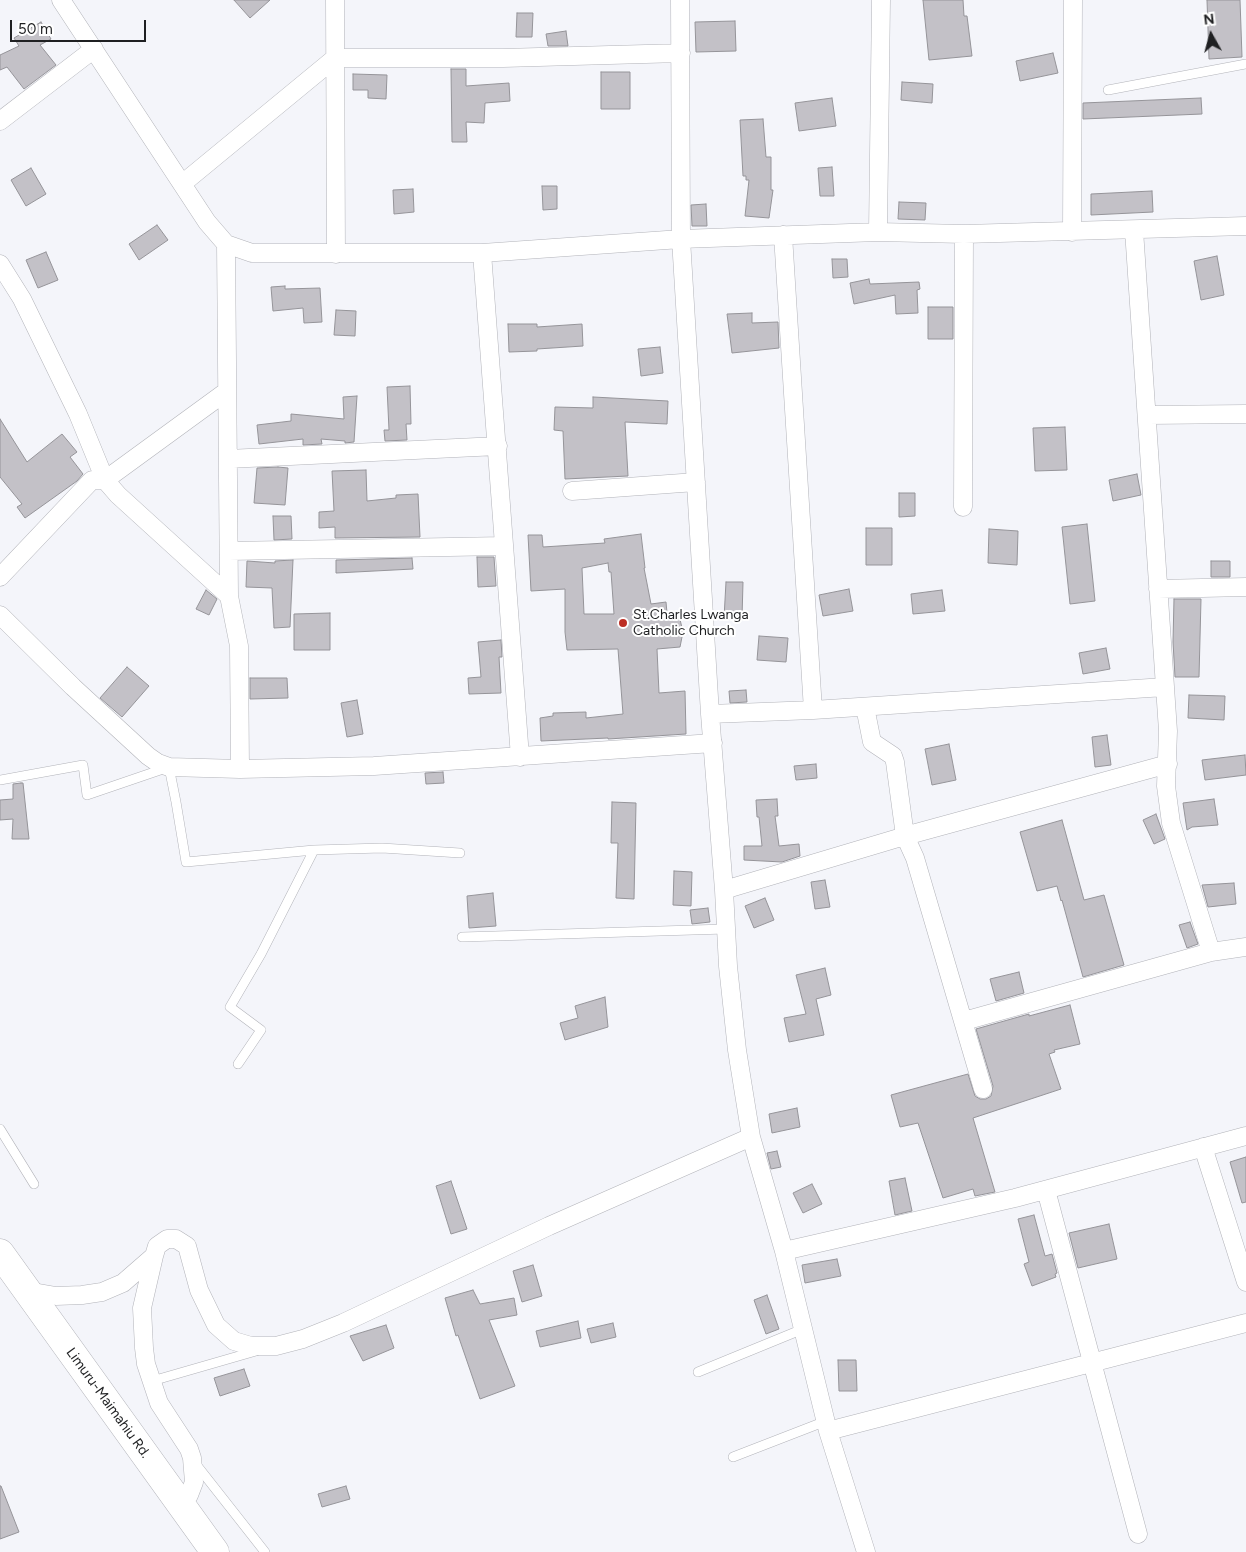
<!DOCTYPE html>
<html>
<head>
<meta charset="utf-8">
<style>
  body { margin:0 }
  #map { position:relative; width:1246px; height:1552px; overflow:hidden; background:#f4f5fa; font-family:Figtree,sans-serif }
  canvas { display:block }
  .north { position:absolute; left:1186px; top:10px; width:50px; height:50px; -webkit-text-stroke:4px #fff; paint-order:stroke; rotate:353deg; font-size:14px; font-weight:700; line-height:20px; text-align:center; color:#1f2022 }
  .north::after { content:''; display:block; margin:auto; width:18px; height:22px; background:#1f2022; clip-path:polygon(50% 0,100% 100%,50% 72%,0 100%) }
  .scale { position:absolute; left:10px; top:20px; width:136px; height:22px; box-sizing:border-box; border:2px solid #1f2022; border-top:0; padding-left:6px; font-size:15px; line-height:18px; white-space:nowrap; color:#1f2022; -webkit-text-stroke:4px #fff; paint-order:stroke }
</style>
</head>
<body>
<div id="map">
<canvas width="1246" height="1552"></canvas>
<div class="north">N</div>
<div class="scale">50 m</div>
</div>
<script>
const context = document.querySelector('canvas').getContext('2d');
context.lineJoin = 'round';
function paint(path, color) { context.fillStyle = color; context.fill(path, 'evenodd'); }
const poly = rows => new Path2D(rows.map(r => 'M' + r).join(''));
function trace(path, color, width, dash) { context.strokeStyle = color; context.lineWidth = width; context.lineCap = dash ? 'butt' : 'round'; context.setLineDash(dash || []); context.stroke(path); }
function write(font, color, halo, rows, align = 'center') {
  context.font = font + ' Figtree,sans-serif'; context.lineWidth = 4; context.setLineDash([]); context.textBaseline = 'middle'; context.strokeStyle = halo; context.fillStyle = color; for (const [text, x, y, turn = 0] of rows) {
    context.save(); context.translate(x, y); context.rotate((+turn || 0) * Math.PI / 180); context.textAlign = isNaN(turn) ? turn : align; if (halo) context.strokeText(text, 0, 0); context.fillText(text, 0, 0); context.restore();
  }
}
const building = poly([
  [234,0,270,0,250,18,234,0],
  [923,0,963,0,964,16,967,16,972,56,929,60,923,0],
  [1207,0,1240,0,1242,57,1209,59,1207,0],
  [517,13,533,13,532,37,516,37,517,13],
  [735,21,736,51,696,52,695,22,735,21],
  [41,22,51,39,40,45,56,65,24,89,7,67,0,70,0,55,19,46,14,38,41,22],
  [566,31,568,46,548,46,546,34,566,31],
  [1053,53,1058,73,1020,81,1016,61,1053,53],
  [451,69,466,69,466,86,509,83,510,101,485,103,484,123,466,122,467,142,452,142,451,69],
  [601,72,630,72,630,109,601,109,601,72],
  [353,74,387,75,386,99,368,98,368,90,353,90,353,74],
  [902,82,933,84,932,103,901,100,902,82],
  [832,98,836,126,799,131,795,103,832,98],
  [1201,98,1202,114,1083,119,1083,103,1201,98],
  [763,119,766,157,771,157,771,190,773,190,769,218,745,216,749,180,746,180,746,176,743,176,740,120,763,119],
  [832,167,834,196,820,196,818,168,832,167],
  [31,168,46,194,26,206,11,180,31,168],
  [542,186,557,186,557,209,543,210,542,186],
  [413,189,414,212,394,214,393,190,413,189],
  [1152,191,1153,212,1091,215,1091,194,1152,191],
  [899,202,926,203,925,220,898,219,899,202],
  [706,204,707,226,692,226,691,205,706,204],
  [157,225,168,240,139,260,129,244,157,225],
  [46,252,58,280,38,288,26,260,46,252],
  [1217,256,1224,295,1201,300,1194,261,1217,256],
  [832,259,847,259,848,277,833,278,832,259],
  [869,279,870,284,919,282,920,289,917,290,918,313,896,314,895,295,854,304,850,283,869,279],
  [285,286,285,289,320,288,322,322,304,323,303,308,273,311,271,287,285,286],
  [928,307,953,307,953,339,928,339,928,307],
  [336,310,356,311,355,336,334,335,336,310],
  [752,313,752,323,778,322,779,348,732,353,727,314,752,313],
  [508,324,537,324,537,327,582,324,583,346,537,349,537,351,509,352,508,324],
  [660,347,663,373,641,376,638,349,660,347],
  [410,386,411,424,406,424,407,440,385,441,384,430,389,430,387,387,410,386],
  [357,396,354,442,345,443,345,441,321,439,322,444,303,445,303,439,259,444,257,425,291,421,291,414,344,419,343,397,357,396],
  [593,397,668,401,667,424,625,422,628,476,565,479,563,431,554,430,555,407,593,408,593,397],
  [0,419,27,462,62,434,77,452,70,457,83,474,77,481,25,518,17,507,22,504,0,477,0,419],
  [1065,427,1067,470,1035,471,1033,428,1065,427],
  [278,467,288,468,285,505,254,503,257,468,278,467],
  [366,470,367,501,396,498,396,495,418,494,420,537,335,538,335,527,319,528,319,512,334,511,332,471,366,470],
  [1137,474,1141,495,1113,501,1109,480,1137,474],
  [899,493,915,493,915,516,899,517,899,493],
  [273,516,291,516,292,539,274,540,273,516],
  [1087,524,1095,601,1070,604,1062,527,1087,524],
  [866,528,892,528,892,565,866,565,866,528],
  [989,529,1018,531,1017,565,988,563,989,529],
  [641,534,645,568,644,568,651,604,666,602,667,613,678,611,683,632,680,647,657,649,659,693,685,691,686,734,608,739,608,738,541,741,540,718,553,716,553,713,586,712,586,718,623,714,618,649,567,650,565,632,565,589,531,591,528,535,542,535,543,547,605,543,604,539,641,534],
  [608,563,609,572,611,572,614,614,584,614,582,568,608,563],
  [477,557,494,557,496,586,478,587,477,557],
  [412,558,413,569,336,573,336,560,412,558],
  [293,560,290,627,274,628,272,588,246,587,247,561,275,563,275,561,293,560],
  [1211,561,1230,561,1230,577,1211,577,1211,561],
  [726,582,743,582,742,618,724,618,726,582],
  [849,589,853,611,823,616,819,595,849,589],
  [206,590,217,599,209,615,196,609,206,590],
  [942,590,945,611,913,614,911,594,942,590],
  [1174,599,1201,599,1199,677,1175,677,1173,642,1174,599],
  [330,613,330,650,294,650,294,614,330,613],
  [759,636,788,638,786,662,757,660,759,636],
  [501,640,502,657,499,657,501,693,469,694,468,678,481,677,478,642,501,640],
  [1106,648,1110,669,1083,674,1079,653,1106,648],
  [127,667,149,686,122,717,100,698,127,667],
  [250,678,287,678,288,698,250,699,250,678],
  [746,690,747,702,730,703,729,691,746,690],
  [1189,695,1225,696,1224,720,1188,718,1189,695],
  [357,700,363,734,347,737,341,703,357,700],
  [1107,735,1111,765,1095,767,1092,737,1107,735],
  [949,744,956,780,932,785,925,749,949,744],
  [1245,755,1246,775,1205,780,1202,760,1245,755],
  [816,764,817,778,796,780,794,766,816,764],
  [443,772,444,783,426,784,425,773,443,772],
  [21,783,23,783,29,839,12,839,13,819,0,820,0,800,13,799,13,784,21,783],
  [777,799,778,816,775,816,779,846,799,844,800,856,782,862,744,860,744,846,762,846,759,817,757,817,756,800,777,799],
  [1214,799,1218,825,1192,827,1187,830,1183,803,1214,799],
  [612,802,636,803,634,899,616,898,618,843,611,843,612,802],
  [1156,814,1165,839,1154,844,1143,820,1156,814],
  [1062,820,1084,900,1104,895,1124,965,1083,977,1062,900,1061,901,1057,886,1037,891,1020,832,1062,820],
  [674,871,692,872,691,906,673,905,674,871],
  [825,880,830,907,815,909,811,882,825,880],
  [1234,883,1236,904,1208,907,1202,885,1234,883],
  [493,893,496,926,469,928,467,896,493,893],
  [765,898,774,920,754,928,745,906,765,898],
  [708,908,710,922,692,924,690,910,708,908],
  [1190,922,1198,944,1187,948,1179,925,1190,922],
  [825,968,831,995,816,999,824,1035,789,1042,784,1018,806,1014,796,975,825,968],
  [1019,972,1024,993,996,1001,990,979,1019,972],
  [605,997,608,1027,565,1040,560,1023,578,1018,575,1006,605,997],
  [1070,1005,1080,1044,1054,1050,1055,1052,1049,1054,1061,1089,973,1118,995,1192,975,1196,973,1189,943,1198,918,1123,900,1127,891,1095,968,1074,975,1096,980,1099,986,1099,991,1096,993,1086,976,1029,1029,1014,1029,1016,1070,1005],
  [797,1108,800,1127,772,1133,769,1114,797,1108],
  [777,1151,781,1167,771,1169,767,1153,777,1151],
  [1246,1157,1246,1202,1242,1203,1230,1162,1246,1157],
  [905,1178,912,1211,895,1215,889,1181,905,1178],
  [451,1181,467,1229,451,1234,436,1186,451,1181],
  [812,1184,822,1204,803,1213,793,1193,812,1184],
  [1034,1215,1045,1256,1052,1254,1057,1273,1055,1274,1056,1277,1032,1286,1024,1264,1029,1262,1018,1219,1034,1215],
  [1109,1224,1117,1259,1078,1268,1069,1233,1109,1224],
  [837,1259,841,1276,805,1283,802,1265,837,1259],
  [533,1265,542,1296,522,1302,513,1271,533,1265],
  [473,1290,480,1304,514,1298,517,1315,489,1320,515,1386,480,1399,458,1335,456,1336,445,1298,473,1290],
  [767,1295,779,1329,766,1334,754,1300,767,1295],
  [578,1321,581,1338,540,1347,536,1331,578,1321],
  [613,1323,616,1337,591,1343,587,1329,613,1323],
  [386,1325,394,1348,363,1361,350,1336,386,1325],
  [838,1360,856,1360,857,1391,839,1391,838,1360],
  [244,1369,250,1386,220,1396,214,1378,244,1369],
  [0,1486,1,1486,19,1532,0,1539,0,1486],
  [346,1486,350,1499,322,1507,318,1494,346,1486]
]);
const lane = poly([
  [1108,90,1246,64],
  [0,780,83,765,87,795,169,767,176,802,186,862,314,850],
  [462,937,726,929],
  [238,1064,261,1030,230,1007,261,954,314,850,382,848,460,853],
  [0,1129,34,1184],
  [698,1372,803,1329],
  [152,1381,256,1351],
  [733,1457,826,1421],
  [195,1463,265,1552]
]);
const street = poly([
  [61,0,207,222,226,244,252,253,482,253,681,239,878,232,964,234,1246,226],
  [335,0,336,254],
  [680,0,681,239,710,714,724,890,728,966,737,1050,751,1137,784,1251,828,1431,866,1552],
  [0,121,94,49],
  [182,184,335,58,503,58,681,53],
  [1134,230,1168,731,1166,786,1171,823,1211,952],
  [878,232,881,0],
  [1072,232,1073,0],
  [783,235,813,710],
  [226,244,229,596,239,646,240,769],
  [482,253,520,757],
  [0,264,22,299,78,414,105,480,118,495,229,596],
  [1148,415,1246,414],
  [228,459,498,446],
  [572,491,696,482],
  [963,507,964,234],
  [229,551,504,546],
  [0,577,92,480,105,480,227,391],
  [1158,589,1246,587],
  [0,615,73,687,148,756,158,763,169,767,240,769,374,766,713,743],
  [865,707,872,742,893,756,895,762,905,836,915,858,983,1089],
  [710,714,813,710,1165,687],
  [724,890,905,836,1168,764],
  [964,1021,1211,952,1246,947],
  [1203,1147,1246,1282],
  [1046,1190,1138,1534],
  [784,1251,1015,1198,1246,1136],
  [154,1256,142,1308,144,1348,146,1364,159,1403,189,1449,192,1458,194,1482,189,1495,180,1503],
  [25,1289,33,1292,56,1296,82,1295,102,1292,123,1283,154,1256,157,1246,167,1239,176,1239,187,1246,199,1290,216,1325,234,1341,251,1346,276,1346,303,1339,343,1323,549,1226,751,1137],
  [828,1431,1246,1323]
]);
const highway = poly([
  [0,1253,215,1552]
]);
const markers = [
  [623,623,5,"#bc2e24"]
];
const poiNames = [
  ["St.Charles Lwanga",633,615],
  ["Catholic Church",633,631]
];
const streetNames = [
  ["Limuru-Maimahiu Rd.",108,1403,54]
];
paint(building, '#c3c1c7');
trace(building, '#959499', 1);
trace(lane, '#b2b3b9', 10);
trace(street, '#b2b3b9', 19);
trace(highway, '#b2b3b9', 29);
trace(lane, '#fff', 9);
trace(street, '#fff', 18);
trace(highway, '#fff', 28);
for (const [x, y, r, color] of markers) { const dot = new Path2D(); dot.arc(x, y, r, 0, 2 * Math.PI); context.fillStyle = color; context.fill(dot); trace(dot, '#fff', 2); }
write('14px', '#1f2022', '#fff', poiNames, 'left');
write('14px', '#1f2022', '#fff', streetNames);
</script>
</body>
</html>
